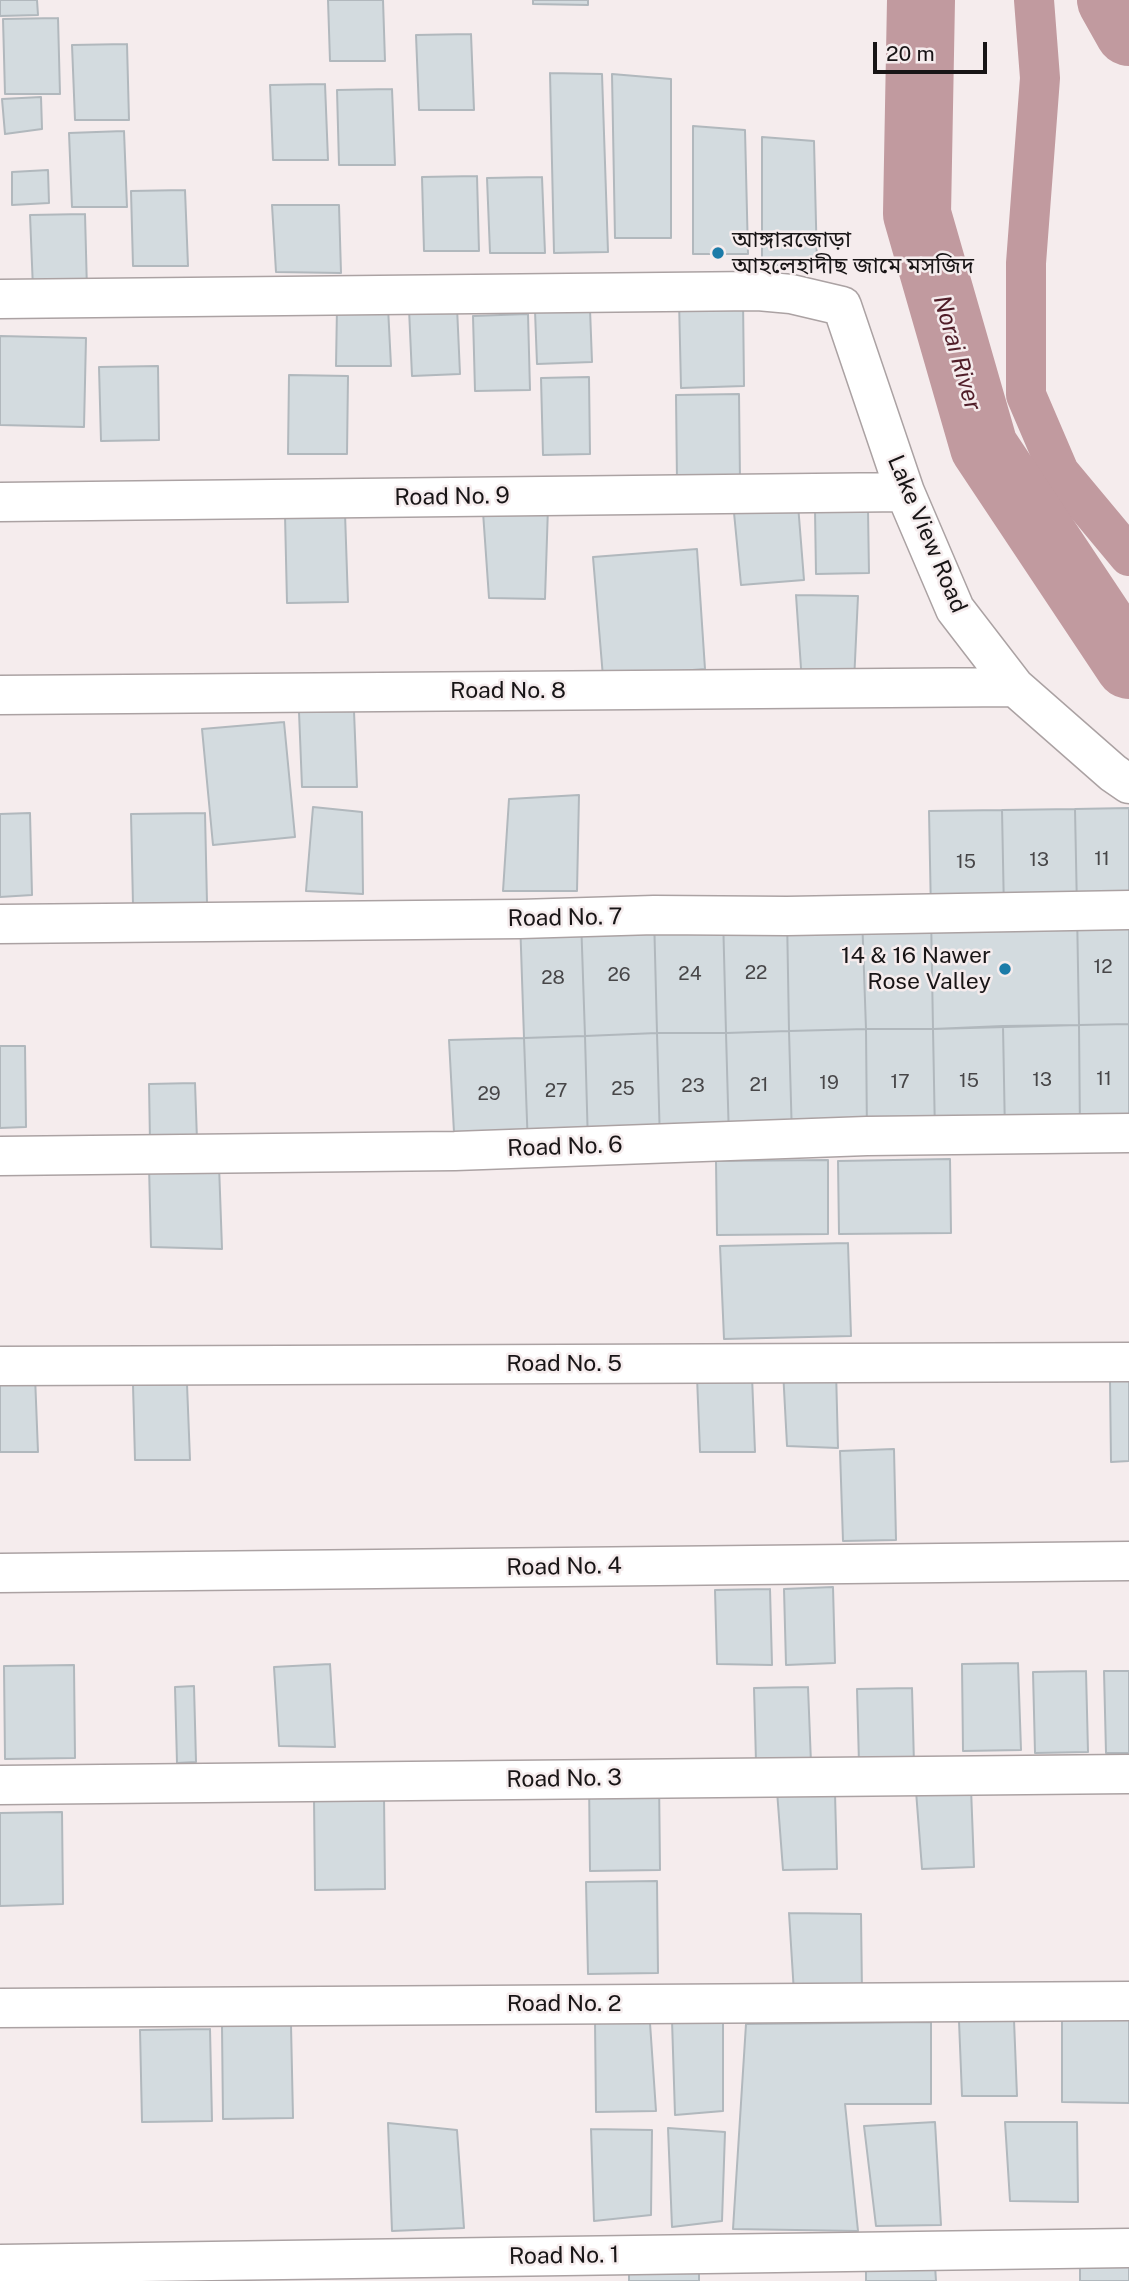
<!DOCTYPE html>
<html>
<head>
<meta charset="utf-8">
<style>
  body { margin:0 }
  #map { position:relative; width:1129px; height:2281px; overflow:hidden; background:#f5eced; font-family:"Public Sans",sans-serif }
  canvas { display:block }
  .scale { position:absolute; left:873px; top:42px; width:114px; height:32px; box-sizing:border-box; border:4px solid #181516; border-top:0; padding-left:9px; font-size:21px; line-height:24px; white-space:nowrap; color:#181516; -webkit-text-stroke:5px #f5eced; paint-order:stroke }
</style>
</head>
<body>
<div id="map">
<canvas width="1129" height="2281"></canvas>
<div class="scale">20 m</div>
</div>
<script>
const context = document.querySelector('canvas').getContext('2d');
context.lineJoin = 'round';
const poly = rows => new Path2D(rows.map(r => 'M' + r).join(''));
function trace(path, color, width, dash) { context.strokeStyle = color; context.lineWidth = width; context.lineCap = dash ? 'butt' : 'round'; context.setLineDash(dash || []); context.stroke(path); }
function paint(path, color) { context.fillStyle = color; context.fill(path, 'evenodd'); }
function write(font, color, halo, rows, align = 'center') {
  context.font = font + ' "Public Sans","Noto Sans Bengali",sans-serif'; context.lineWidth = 5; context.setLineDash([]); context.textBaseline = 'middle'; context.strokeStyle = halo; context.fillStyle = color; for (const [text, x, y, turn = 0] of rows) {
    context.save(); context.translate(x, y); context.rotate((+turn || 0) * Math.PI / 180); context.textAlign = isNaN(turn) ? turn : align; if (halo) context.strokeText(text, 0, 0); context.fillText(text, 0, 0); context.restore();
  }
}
const canal = poly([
  [1034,0,1040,78,1026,263,1026,395,1059,472,1129,556]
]);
const river = poly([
  [921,0,917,214,984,447,1129,665],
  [1111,0,1129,32]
]);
const building = poly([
  [0,0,37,0,38,15,0,16,0,0],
  [328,0,383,0,385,61,330,61,328,0],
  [533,0,588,0,588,5,533,4,533,0],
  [58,18,60,94,5,94,3,19,58,18],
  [471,34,474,110,419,110,416,35,471,34],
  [127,44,129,120,75,120,72,45,127,44],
  [550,73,602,74,608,252,554,253,550,73],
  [612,74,671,79,671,238,615,238,612,74],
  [325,84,328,160,273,160,270,85,325,84],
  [392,89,395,165,339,165,337,90,392,89],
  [41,97,42,129,5,134,2,99,41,97],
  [693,126,745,130,748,254,693,254,693,126],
  [124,131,127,207,72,207,69,133,124,131],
  [762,137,814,141,817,265,762,265,762,137],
  [48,170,49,203,12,205,12,172,48,170],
  [477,176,479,251,424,251,422,177,477,176],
  [542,177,545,253,490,253,487,178,542,177],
  [185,190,188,266,133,266,131,191,185,190],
  [272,205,339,205,341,273,276,272,272,205],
  [85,214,87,290,33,289,30,215,85,214],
  [743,299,744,386,681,388,679,300,743,299],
  [337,307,388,307,391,366,336,366,337,307],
  [457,307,460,374,412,376,409,309,457,307],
  [590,309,592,362,537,364,535,311,590,309],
  [528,314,530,390,475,391,473,316,528,314],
  [0,336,86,338,84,427,0,425,0,336],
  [158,366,159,440,101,441,99,367,158,366],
  [289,375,348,376,347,454,288,454,289,375],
  [589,377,590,454,543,455,541,378,589,377],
  [739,394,740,481,677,482,676,395,739,394],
  [732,492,797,492,804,580,741,585,732,492],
  [548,507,545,599,489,598,483,512,548,507],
  [815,510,868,510,869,573,816,574,815,510],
  [345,513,348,602,287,603,285,515,345,513],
  [697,549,705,669,603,677,593,557,697,549],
  [796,595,858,596,854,682,802,683,796,595],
  [354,711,357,787,302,787,299,712,354,711],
  [284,722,295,837,213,845,202,729,284,722],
  [579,795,577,891,503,891,509,799,579,795],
  [313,807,362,812,363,894,306,891,313,807],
  [1129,808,1129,910,1077,910,1075,809,1129,808],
  [1075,809,1077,910,1004,912,1002,810,1075,809],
  [1002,810,1004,912,931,914,929,811,1002,810],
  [30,813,32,895,0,897,0,814,30,813],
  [205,813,207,903,133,905,131,814,205,813],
  [1077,910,1129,910,1129,1024,1079,1025,1077,910],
  [1077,910,1079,1025,933,1029,931,914,1077,910],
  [931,914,933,1029,866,1029,862,915,931,914],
  [654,915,723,915,726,1033,657,1033,654,915],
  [654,915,657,1033,585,1036,581,918,654,915],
  [723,915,787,916,789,1031,726,1033,723,915],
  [862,915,866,1029,789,1031,787,916,862,915],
  [581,918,585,1036,524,1038,520,919,581,918],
  [1129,1024,1129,1133,1080,1134,1079,1025,1129,1024],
  [1079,1025,1080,1134,1005,1134,1003,1026,1079,1025],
  [1003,1026,1005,1134,935,1135,933,1029,1003,1026],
  [866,1029,933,1029,935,1135,867,1136,866,1029],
  [866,1029,867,1136,792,1138,789,1031,866,1029],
  [789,1031,792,1138,729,1140,726,1033,789,1031],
  [657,1033,726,1033,729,1140,660,1143,657,1033],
  [657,1033,660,1143,588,1145,585,1036,657,1033],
  [585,1036,588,1145,528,1148,524,1038,585,1036],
  [524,1038,528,1148,455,1151,449,1040,524,1038],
  [0,1046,25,1046,26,1127,0,1128,0,1046],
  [195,1083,197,1140,150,1142,149,1084,195,1083],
  [950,1159,951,1233,839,1234,838,1161,950,1159],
  [828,1160,828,1234,717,1235,716,1161,828,1160],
  [219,1165,222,1249,151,1247,149,1166,219,1165],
  [848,1243,851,1336,724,1339,720,1246,848,1243],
  [783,1370,836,1370,838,1448,787,1446,783,1370],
  [35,1376,38,1452,0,1452,0,1377,35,1376],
  [752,1376,755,1452,700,1452,697,1377,752,1376],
  [1110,1380,1129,1380,1129,1461,1111,1462,1110,1380],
  [187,1384,190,1460,135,1460,133,1385,187,1384],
  [894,1449,896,1540,843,1541,840,1451,894,1449],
  [833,1587,835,1663,786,1665,784,1589,833,1587],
  [770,1589,772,1665,717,1664,715,1590,770,1589],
  [1018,1663,1021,1750,963,1751,962,1664,1018,1663],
  [330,1664,335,1747,279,1746,274,1667,330,1664],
  [74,1665,75,1758,5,1759,4,1666,74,1665],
  [1086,1671,1088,1752,1035,1753,1033,1672,1086,1671],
  [1104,1671,1129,1671,1129,1753,1106,1753,1104,1671],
  [194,1686,196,1762,177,1763,175,1687,194,1686],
  [808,1687,811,1763,756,1762,754,1688,808,1687],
  [912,1688,914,1764,859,1764,857,1689,912,1688],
  [659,1777,660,1870,590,1871,589,1779,659,1777],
  [971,1788,974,1867,922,1869,916,1791,971,1788],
  [777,1791,835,1793,837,1869,783,1870,777,1791],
  [384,1796,385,1889,315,1890,314,1798,384,1796],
  [62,1812,63,1904,0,1906,0,1813,62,1812],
  [657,1881,658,1973,588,1974,586,1882,657,1881],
  [789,1913,861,1914,862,1994,794,1993,789,1913],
  [1129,2010,1129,2103,1062,2102,1062,2011,1129,2010],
  [672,2020,723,2022,723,2111,675,2115,672,2020],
  [1014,2020,1017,2096,962,2096,959,2021,1014,2020],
  [595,2021,650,2023,656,2111,596,2112,595,2021],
  [931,2022,931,2104,845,2104,858,2231,733,2229,746,2024,931,2022],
  [291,2025,293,2118,223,2119,222,2026,291,2025],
  [210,2029,212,2121,142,2122,140,2030,210,2029],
  [935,2122,941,2225,876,2226,864,2126,935,2122],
  [1005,2122,1077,2122,1078,2202,1010,2201,1005,2122],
  [388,2123,457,2130,464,2228,392,2231,388,2123],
  [668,2128,725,2132,722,2221,672,2227,668,2128],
  [591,2129,652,2130,651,2215,594,2221,591,2129],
  [699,2262,699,2281,629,2281,629,2264,699,2262],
  [1080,2263,1129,2263,1129,2281,1080,2281,1080,2263],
  [935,2265,936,2281,866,2281,866,2266,935,2265]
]);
const street = poly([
  [0,299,758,291,791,294,842,306,905,492,955,609,1015,687,1113,773,1129,784],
  [0,502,905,492],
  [0,695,1015,687],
  [0,924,520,919,654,915,787,916,1129,910],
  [0,1156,455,1151,867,1136,1129,1133],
  [0,1366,1129,1362],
  [0,1573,1129,1561],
  [0,1785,1129,1774],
  [0,2008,1129,2001],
  [0,2264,1129,2248]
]);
const markers = [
  [718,253,7,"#1c7ba8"],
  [1005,969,7,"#1c7ba8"]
];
const numberNames = [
  ["11",1102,859],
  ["13",1039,860],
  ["15",966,862],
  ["12",1103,967],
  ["22",756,973],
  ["24",690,974],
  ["26",619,975],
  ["28",553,978],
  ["11",1104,1079],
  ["13",1042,1080],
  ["15",969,1081],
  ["17",900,1082],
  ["19",829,1083],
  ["21",759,1085],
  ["23",693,1086],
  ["25",623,1089],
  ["27",556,1091],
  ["29",489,1094]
];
const poiNames = [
  ["আঙ্গারজোড়া",732,240],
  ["আহলেহাদীছ জামে মসজিদ",732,266],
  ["14 & 16 Nawer",991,956,"right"],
  ["Rose Valley",991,982,"right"]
];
const streetNames = [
  ["Road No. 9",452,497,-1],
  ["Lake View Road",927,534,67],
  ["Road No. 8",508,691],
  ["Road No. 7",565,918,-1],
  ["Road No. 6",565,1147,-2],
  ["Road No. 5",564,1364],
  ["Road No. 4",564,1567,-1],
  ["Road No. 3",564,1779,-1],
  ["Road No. 2",564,2004],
  ["Road No. 1",564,2256,-1]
];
const waterNames = [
  ["Norai River",957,353,74]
];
trace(canal, '#c19a9f', 40);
trace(river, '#c19a9f', 68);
paint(building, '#d3dbdf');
trace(building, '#b1b8bd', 2);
trace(street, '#aba2a3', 41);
trace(street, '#fff', 38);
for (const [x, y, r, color] of markers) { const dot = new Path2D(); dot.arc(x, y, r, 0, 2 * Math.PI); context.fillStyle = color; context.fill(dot); trace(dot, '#f5eced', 2.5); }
write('19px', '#474648', null, numberNames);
write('23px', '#181516', '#f5eced', poiNames, 'left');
write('23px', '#181516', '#f5eced', streetNames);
write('italic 24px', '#501d28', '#f5eced', waterNames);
</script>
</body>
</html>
